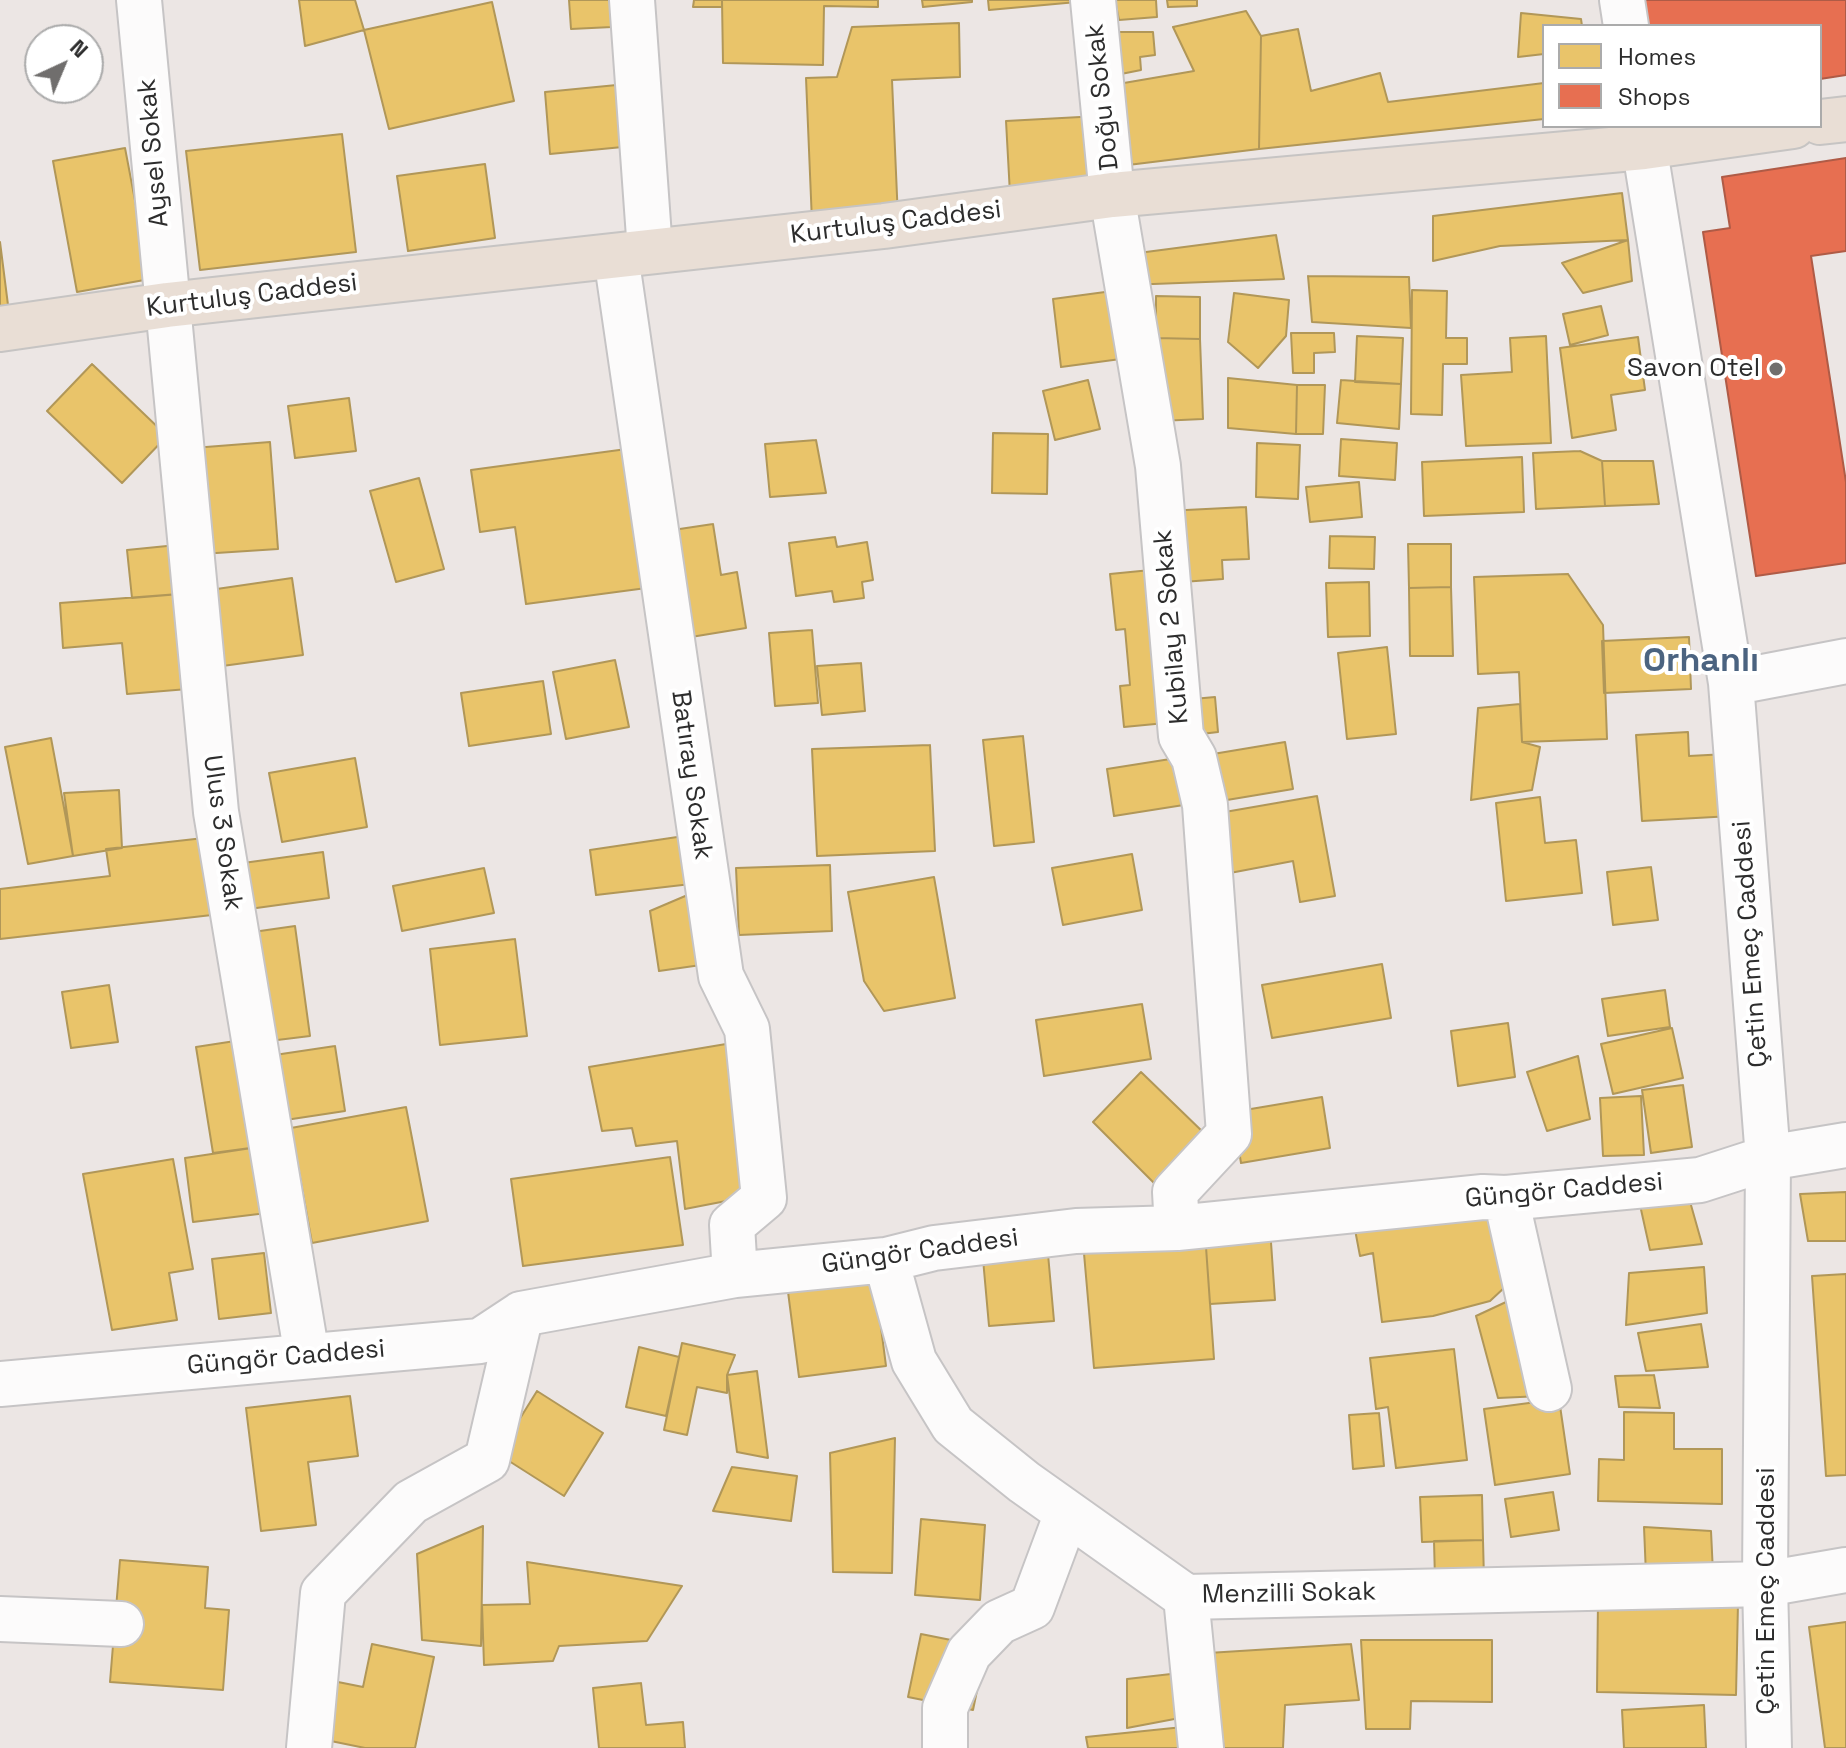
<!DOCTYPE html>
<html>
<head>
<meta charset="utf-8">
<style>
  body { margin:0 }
  #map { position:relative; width:1846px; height:1748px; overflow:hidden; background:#ece6e4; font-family:"Space Grotesk",sans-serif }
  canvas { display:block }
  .legend { position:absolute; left:1542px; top:24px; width:280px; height:104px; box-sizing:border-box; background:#fff; border:2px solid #ababab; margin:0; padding:10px 14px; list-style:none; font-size:24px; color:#2d2d2d }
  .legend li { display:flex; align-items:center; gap:16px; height:40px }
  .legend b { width:40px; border:2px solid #ababab }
  .north { position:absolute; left:24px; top:24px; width:80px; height:80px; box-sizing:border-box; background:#fff; border:2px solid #ababab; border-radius:50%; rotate:44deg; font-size:22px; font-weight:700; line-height:32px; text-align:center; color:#2d2d2d }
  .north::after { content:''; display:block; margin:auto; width:28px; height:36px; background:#706e6d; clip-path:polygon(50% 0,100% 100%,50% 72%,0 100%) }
</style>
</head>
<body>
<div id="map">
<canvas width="1846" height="1748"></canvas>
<ul class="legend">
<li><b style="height:22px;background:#e9c46a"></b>Homes</li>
<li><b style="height:22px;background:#e76f51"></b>Shops</li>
</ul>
<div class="north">N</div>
</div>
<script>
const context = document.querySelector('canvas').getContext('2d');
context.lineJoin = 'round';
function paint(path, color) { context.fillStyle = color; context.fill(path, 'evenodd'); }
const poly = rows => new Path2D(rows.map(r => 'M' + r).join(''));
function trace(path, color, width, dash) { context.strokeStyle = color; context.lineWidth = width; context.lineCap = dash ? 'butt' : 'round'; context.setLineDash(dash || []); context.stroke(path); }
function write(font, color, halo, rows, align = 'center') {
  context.font = font + ' "Space Grotesk",sans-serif'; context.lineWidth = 8; context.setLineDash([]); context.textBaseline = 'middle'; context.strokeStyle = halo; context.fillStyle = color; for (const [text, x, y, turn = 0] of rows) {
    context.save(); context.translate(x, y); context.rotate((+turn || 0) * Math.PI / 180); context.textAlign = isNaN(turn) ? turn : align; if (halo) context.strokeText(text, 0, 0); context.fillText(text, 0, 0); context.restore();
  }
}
const homes = poly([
  [299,0,355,0,364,30,305,46,299,0],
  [569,0,611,0,612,27,571,29,569,0],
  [694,0,722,0,722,7,693,7,694,0],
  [722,0,878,0,878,7,824,6,823,65,723,63,722,0],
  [922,0,972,0,972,2,923,7,922,0],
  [988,0,1077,0,1077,2,989,10,988,0],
  [1115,0,1156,0,1157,17,1119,20,1115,0],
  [1167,0,1197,0,1197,6,1168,7,1167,0],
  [492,2,514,101,389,129,364,30,492,2],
  [1246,11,1261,36,1259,149,1128,165,1118,84,1194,71,1173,27,1246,11],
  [1521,13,1581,19,1582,26,1544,26,1544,54,1518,57,1521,13],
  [959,23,960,77,892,80,898,219,812,222,806,78,837,77,852,27,959,23],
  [1298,29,1311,91,1380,73,1388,102,1544,83,1544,119,1259,149,1261,36,1298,29],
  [1110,32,1153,32,1155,55,1140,57,1141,70,1121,74,1110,32],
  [627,84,633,146,550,154,545,92,627,84],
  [1099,116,1103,189,1010,194,1006,121,1099,116],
  [342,134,356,252,200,270,186,151,342,134],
  [125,148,150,279,77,292,53,161,125,148],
  [485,164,495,238,408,251,397,176,485,164],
  [1622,193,1628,240,1500,246,1433,261,1433,216,1622,193],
  [1276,235,1284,279,1127,285,1123,255,1276,235],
  [1628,240,1632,281,1583,293,1562,263,1628,240],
  [0,242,8,305,0,306,0,242],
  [1308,276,1409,277,1411,328,1312,322,1308,276],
  [1120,290,1128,358,1061,367,1053,299,1120,290],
  [1412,290,1447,291,1446,338,1467,338,1467,364,1443,364,1442,415,1411,414,1412,290],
  [1234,293,1289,300,1286,336,1258,368,1228,342,1234,293],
  [1156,296,1200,297,1200,339,1156,338,1156,296],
  [1601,306,1608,335,1570,345,1563,314,1601,306],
  [1291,333,1334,333,1335,352,1314,353,1314,373,1293,373,1291,333],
  [1357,336,1403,338,1401,384,1355,382,1357,336],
  [1546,336,1551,443,1466,446,1461,375,1512,372,1510,338,1546,336],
  [1638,337,1645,390,1611,395,1616,430,1572,438,1560,348,1638,337],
  [1156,338,1200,339,1203,419,1159,421,1156,338],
  [92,364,167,436,122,483,47,411,92,364],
  [1228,378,1297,385,1296,434,1228,428,1228,378],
  [1088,380,1100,429,1055,440,1043,391,1088,380],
  [1341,380,1401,384,1399,429,1337,423,1341,380],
  [1297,385,1325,385,1323,434,1296,434,1297,385],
  [349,398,356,451,295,458,288,406,349,398],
  [993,433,1048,434,1047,494,992,493,993,433],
  [1341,439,1397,443,1395,480,1339,476,1341,439],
  [816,440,826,493,770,497,765,444,816,440],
  [270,442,278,549,201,554,193,448,270,442],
  [1257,443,1300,445,1298,499,1256,497,1257,443],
  [634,448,654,587,526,604,515,527,480,532,471,470,634,448],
  [1580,451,1602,461,1605,506,1536,509,1533,453,1580,451],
  [1522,457,1524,512,1424,516,1422,462,1522,457],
  [1602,461,1653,461,1659,504,1605,506,1602,461],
  [419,478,444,569,396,582,370,491,419,478],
  [1359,482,1362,517,1310,522,1306,487,1359,482],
  [1246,507,1249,559,1222,560,1223,579,1169,583,1166,511,1246,507],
  [713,524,721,575,737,572,746,628,691,637,673,530,713,524],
  [1330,536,1375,537,1374,569,1329,568,1330,536],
  [835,537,837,547,867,542,873,580,862,582,864,598,834,602,832,591,796,596,789,543,835,537],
  [187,544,192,593,132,598,127,550,187,544],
  [1408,544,1451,544,1451,587,1409,588,1408,544],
  [1161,569,1176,722,1124,727,1120,686,1130,685,1125,629,1116,630,1110,574,1161,569],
  [1568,574,1603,625,1607,739,1522,742,1519,672,1478,674,1474,577,1568,574],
  [292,578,303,655,215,667,203,591,292,578],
  [1369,582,1370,636,1328,637,1326,583,1369,582],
  [1451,587,1453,656,1410,656,1409,588,1451,587],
  [192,593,200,688,127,694,122,643,63,648,60,603,192,593],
  [812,630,818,703,775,706,769,633,812,630],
  [1689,637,1691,689,1604,693,1602,641,1689,637],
  [1387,647,1396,734,1347,739,1338,653,1387,647],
  [615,660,629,727,566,739,553,672,615,660],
  [861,663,865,711,822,715,817,666,861,663],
  [543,681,551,734,469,746,461,693,543,681],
  [1215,697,1218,732,1185,736,1182,700,1215,697],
  [1520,704,1522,742,1540,747,1532,790,1471,800,1478,708,1520,704],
  [1688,732,1689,756,1727,754,1732,816,1642,821,1636,735,1688,732],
  [1023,736,1034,842,994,846,983,740,1023,736],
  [51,738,73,856,28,864,5,747,51,738],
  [1285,742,1293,789,1215,802,1207,755,1285,742],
  [930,745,935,851,817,856,812,749,930,745],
  [1183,757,1190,804,1114,816,1107,769,1183,757],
  [355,758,367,827,282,842,269,773,355,758],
  [119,790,122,848,73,856,64,793,119,790],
  [1317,796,1335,896,1300,902,1293,861,1230,873,1219,813,1317,796],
  [1540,797,1545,843,1576,840,1582,893,1506,901,1496,803,1540,797],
  [684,836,691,884,596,895,590,850,684,836],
  [204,838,212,915,0,939,0,889,110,876,106,849,204,838],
  [323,852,329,898,242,910,236,864,323,852],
  [1132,854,1142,910,1063,925,1052,868,1132,854],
  [830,865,832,931,739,935,736,868,830,865],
  [1651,867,1658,920,1613,925,1607,872,1651,867],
  [484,868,494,913,402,931,393,886,484,868],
  [934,877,955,998,884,1011,864,981,848,892,934,877],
  [697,891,708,964,659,971,650,911,697,891],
  [295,926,310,1036,261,1042,246,933,295,926],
  [515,939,527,1036,440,1045,430,949,515,939],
  [1382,964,1391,1018,1272,1038,1262,985,1382,964],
  [109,985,118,1042,71,1048,62,992,109,985],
  [1665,990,1670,1027,1608,1036,1602,999,1665,990],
  [1142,1004,1151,1059,1044,1076,1036,1020,1142,1004],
  [1508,1023,1515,1077,1458,1086,1451,1031,1508,1023],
  [1672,1028,1683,1078,1613,1094,1601,1044,1672,1028],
  [248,1039,265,1146,213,1153,196,1047,248,1039],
  [738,1042,757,1195,685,1209,677,1141,636,1146,632,1128,602,1131,589,1067,738,1042],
  [335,1046,345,1111,279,1121,268,1056,335,1046],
  [1578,1056,1590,1119,1547,1131,1527,1072,1578,1056],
  [1141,1072,1205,1134,1158,1187,1093,1122,1141,1072],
  [1683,1085,1692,1147,1651,1153,1642,1090,1683,1085],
  [1641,1096,1644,1155,1603,1156,1600,1098,1641,1096],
  [1322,1097,1330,1148,1241,1163,1233,1112,1322,1097],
  [406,1107,428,1221,312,1243,291,1128,406,1107],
  [265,1146,275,1212,193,1222,185,1158,265,1146],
  [670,1157,683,1245,523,1266,511,1179,670,1157],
  [173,1159,193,1269,169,1273,177,1320,112,1330,83,1174,173,1159],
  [1846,1192,1846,1241,1808,1241,1800,1194,1846,1192],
  [1689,1198,1702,1244,1650,1250,1640,1205,1689,1198],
  [1490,1202,1505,1287,1490,1301,1433,1316,1382,1322,1373,1253,1360,1256,1353,1219,1490,1202],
  [1270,1228,1275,1300,1210,1304,1205,1233,1270,1228],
  [1205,1233,1214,1359,1094,1368,1083,1242,1205,1233],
  [264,1253,271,1313,219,1319,212,1259,264,1253],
  [1048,1254,1054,1321,989,1326,983,1259,1048,1254],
  [1704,1267,1707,1313,1626,1325,1629,1273,1704,1267],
  [874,1273,886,1366,799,1377,787,1284,874,1273],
  [1846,1274,1846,1475,1826,1476,1812,1276,1846,1274],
  [1521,1295,1542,1396,1498,1398,1476,1316,1521,1295],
  [1701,1324,1708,1367,1646,1371,1638,1333,1701,1324],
  [682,1343,735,1355,727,1375,727,1393,697,1387,687,1435,664,1430,682,1343],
  [639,1347,679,1357,666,1416,626,1407,639,1347],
  [1454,1349,1467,1460,1396,1468,1388,1407,1376,1409,1370,1358,1454,1349],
  [757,1371,768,1458,737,1452,727,1375,757,1371],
  [1654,1375,1660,1408,1619,1407,1615,1376,1654,1375],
  [537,1391,603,1433,564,1496,498,1454,537,1391],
  [350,1396,358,1456,308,1462,316,1525,261,1531,246,1408,350,1396],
  [1559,1399,1570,1474,1495,1485,1484,1409,1559,1399],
  [1624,1412,1674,1413,1674,1449,1722,1449,1722,1504,1598,1501,1599,1459,1624,1460,1624,1412],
  [1379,1413,1384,1466,1353,1469,1349,1415,1379,1413],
  [895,1438,892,1573,833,1572,830,1453,895,1438],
  [732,1467,797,1476,791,1521,713,1511,732,1467],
  [1553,1492,1559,1530,1511,1537,1505,1499,1553,1492],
  [1482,1495,1483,1540,1422,1542,1420,1497,1482,1495],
  [921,1519,985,1525,980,1600,915,1595,921,1519],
  [483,1526,481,1646,422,1640,417,1554,483,1526],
  [1644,1527,1711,1531,1713,1573,1646,1575,1644,1527],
  [1483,1540,1484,1580,1435,1580,1434,1541,1483,1540],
  [120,1560,208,1567,205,1608,229,1610,223,1690,110,1682,120,1560],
  [527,1562,682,1586,647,1641,559,1646,553,1661,484,1665,482,1605,530,1604,527,1562],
  [1598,1600,1738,1603,1736,1695,1597,1692,1598,1600],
  [1846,1622,1846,1748,1825,1748,1809,1627,1846,1622],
  [921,1634,986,1647,973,1710,908,1697,921,1634],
  [1361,1640,1492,1640,1492,1702,1411,1701,1410,1729,1366,1729,1361,1640],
  [372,1644,434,1657,415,1748,365,1748,321,1739,333,1681,363,1687,372,1644],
  [1351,1644,1359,1700,1285,1705,1283,1748,1224,1748,1208,1653,1351,1644],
  [1180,1673,1185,1717,1127,1728,1127,1679,1180,1673],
  [641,1683,646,1725,683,1722,685,1748,599,1748,593,1688,641,1683],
  [1704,1705,1706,1748,1624,1748,1622,1710,1704,1705],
  [1183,1727,1185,1748,1088,1748,1086,1737,1183,1727]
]);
const shops = poly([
  [1644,0,1846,0,1846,75,1820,79,1820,26,1647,26,1644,0],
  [1846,158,1846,251,1811,256,1846,482,1846,563,1756,576,1703,232,1730,228,1722,177,1846,158]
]);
const street = poly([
  [139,0,216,812,307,1356],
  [632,0,650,251],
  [1622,0,1626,26],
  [1641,126,1731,683,1768,1158,1765,1584,1769,1748],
  [1112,195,1158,466,1181,736,1194,758,1205,805,1229,1134,1175,1192,1177,1228],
  [616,256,721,976,747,1029,764,1198,732,1225,735,1275],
  [1731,683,1846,661],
  [1506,1198,1549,1389],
  [886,1260,914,1361,953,1425,1024,1482,1186,1597,1765,1584,1846,1570],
  [0,1384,480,1341,521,1314,735,1275,886,1260,934,1248,1076,1231,1177,1228,1483,1197,1506,1198,1700,1180,1768,1158,1846,1145],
  [1186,1597,1201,1748],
  [0,1619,121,1624],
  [309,1748,323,1593,411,1502,487,1460,521,1314],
  [945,1748,945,1708,969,1653,999,1622,1032,1607,1067,1513]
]);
const secondary = poly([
  [1093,0,1112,195]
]);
const primary = poly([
  [1820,122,1846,119],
  [0,329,167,305,884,226,1112,195,1644,147,1793,126]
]);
const markers = [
  [1776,369,8,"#706e6d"]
];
const streetNames = [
  ["Doğu Sokak",1103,97,-96],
  ["Aysel Sokak",154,153,-95],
  ["Kurtuluş Caddesi",896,223,-7],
  ["Kurtuluş Caddesi",252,296,-7],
  ["Kubilay 2 Sokak",1172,627,-95],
  ["Batıray Sokak",691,775,82],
  ["Ulus 3 Sokak",222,833,82],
  ["Çetin Emeç Caddesi",1751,944,-94],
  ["Güngör Caddesi",1564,1191,-5],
  ["Güngör Caddesi",920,1252,-8],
  ["Güngör Caddesi",286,1358,-5],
  ["Çetin Emeç Caddesi",1767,1591,-90],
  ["Menzilli Sokak",1289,1594,-1]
];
const poiNames = [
  ["Savon Otel",1760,369]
];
const districtNames = [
  ["Orhanlı",1701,662]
];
paint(homes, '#e9c46a');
trace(homes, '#b19758', 2);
paint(shops, '#e76f51');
trace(shops, '#af5b46', 2);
trace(street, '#c6c4c5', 48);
trace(secondary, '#c6c4c5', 48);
trace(primary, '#c6c4c3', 48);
trace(street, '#fcfbfb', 44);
trace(secondary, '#fcfbfb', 44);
trace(primary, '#e9ded5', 44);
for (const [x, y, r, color] of markers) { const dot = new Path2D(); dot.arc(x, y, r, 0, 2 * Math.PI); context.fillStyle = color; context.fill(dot); trace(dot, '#fff', 3); }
write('26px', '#2d2d2d', '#fff', streetNames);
write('26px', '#2d2d2d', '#fff', poiNames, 'right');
write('bold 34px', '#4b6380', '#fff', districtNames);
</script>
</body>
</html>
